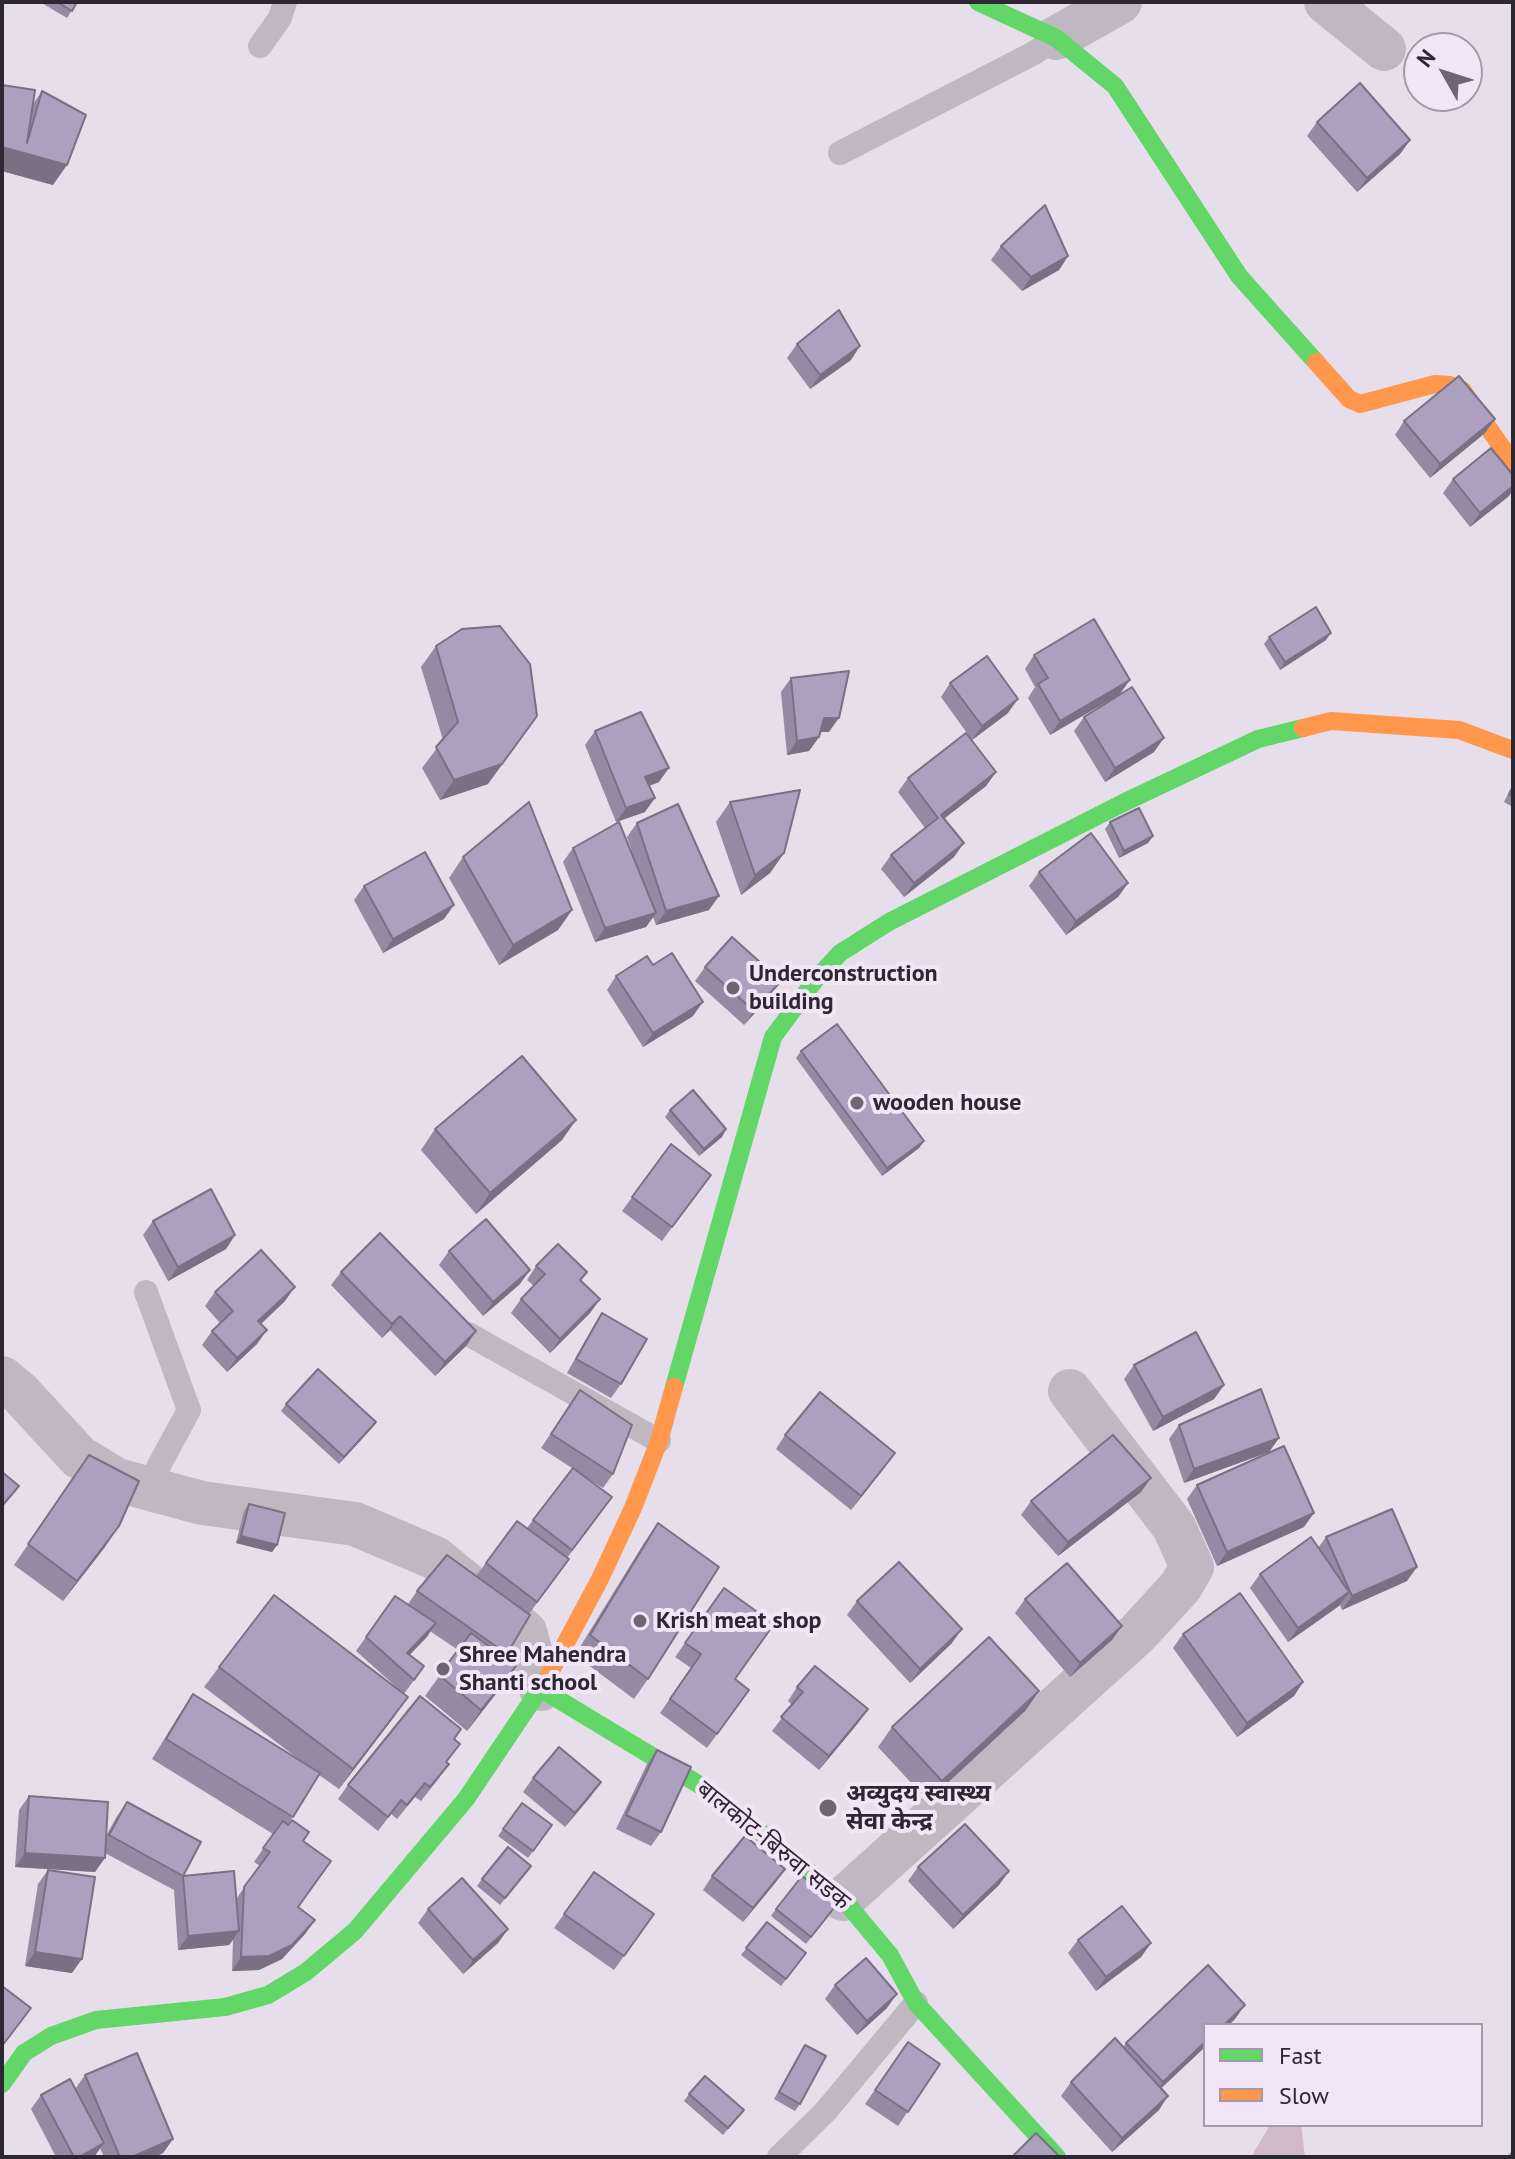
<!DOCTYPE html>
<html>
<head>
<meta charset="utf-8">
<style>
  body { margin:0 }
  #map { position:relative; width:1515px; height:2159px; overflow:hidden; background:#e7deeb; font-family:"PT Sans",sans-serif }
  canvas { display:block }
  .frame { position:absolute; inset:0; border:4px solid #2d2634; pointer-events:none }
  .legend { position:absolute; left:1203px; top:2023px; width:280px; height:104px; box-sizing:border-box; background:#f2e5f8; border:2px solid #a399aa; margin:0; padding:10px 14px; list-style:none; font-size:24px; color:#2d2634 }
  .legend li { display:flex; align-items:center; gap:16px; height:40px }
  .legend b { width:40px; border:2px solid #a399aa }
  .north { position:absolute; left:1403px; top:32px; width:80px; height:80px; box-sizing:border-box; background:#f2e5f8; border:2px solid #a399aa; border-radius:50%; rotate:309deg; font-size:22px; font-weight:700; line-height:32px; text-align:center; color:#2d2634 }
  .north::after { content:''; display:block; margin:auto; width:28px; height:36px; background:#6e6674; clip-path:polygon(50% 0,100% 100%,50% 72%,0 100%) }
</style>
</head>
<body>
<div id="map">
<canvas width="1515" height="2159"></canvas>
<div class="frame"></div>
<ul class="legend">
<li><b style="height:10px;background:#63d668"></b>Fast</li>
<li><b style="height:10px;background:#ff974d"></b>Slow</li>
</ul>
<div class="north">N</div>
</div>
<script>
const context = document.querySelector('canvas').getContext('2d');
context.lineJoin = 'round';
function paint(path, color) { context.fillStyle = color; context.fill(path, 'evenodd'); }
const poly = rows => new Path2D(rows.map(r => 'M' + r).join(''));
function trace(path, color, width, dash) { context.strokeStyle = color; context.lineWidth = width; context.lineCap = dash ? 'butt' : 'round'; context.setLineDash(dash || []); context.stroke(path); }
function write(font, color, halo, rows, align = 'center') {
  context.font = font + ' "PT Sans","Noto Sans Devanagari",sans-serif'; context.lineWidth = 8; context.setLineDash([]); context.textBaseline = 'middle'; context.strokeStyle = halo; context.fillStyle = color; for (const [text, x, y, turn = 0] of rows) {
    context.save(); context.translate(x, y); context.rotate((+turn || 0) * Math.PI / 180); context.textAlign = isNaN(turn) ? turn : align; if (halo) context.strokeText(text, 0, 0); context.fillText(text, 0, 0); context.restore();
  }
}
const green = poly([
  [1270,2125,1301,2125,1305,2157,1251,2157]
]);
const lane = poly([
  [260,46,280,18,285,2],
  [840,153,1034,53,1056,38],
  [146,1292,189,1410,155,1473,150,1489],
  [468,1334,659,1441],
  [779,2157,825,2112,916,2003]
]);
const street = poly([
  [1326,2,1384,49],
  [1056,38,1120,2],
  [2,1378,19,1392,79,1457,117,1480,202,1503,355,1524,435,1558,525,1632,541,1689],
  [843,1899,1138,1633,1181,1586,1192,1567,1174,1527,1070,1391]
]);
const fast = poly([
  [978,2,1056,38,1115,86,1239,276,1316,362],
  [674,1387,773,1037,816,979,840,953,889,922,1123,803,1258,739,1303,728],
  [541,1689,708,1790,843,1899,890,1955,916,2003,1057,2157],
  [2,2084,24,2053,51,2036,96,2020,225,2007,268,1995,306,1972,355,1931,466,1799,546,1680]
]);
const slow = poly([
  [1316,362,1349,399,1360,404,1435,384,1450,385,1462,390,1513,463],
  [1303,728,1331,721,1459,730,1513,750],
  [546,1680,600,1579,633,1508,659,1441,674,1387]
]);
const wall = poly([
  [40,2,77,2,67,18],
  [2,85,33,104,42,91,53,185,2,171],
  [1317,122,1410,140,1400,154,1357,192,1307,136],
  [1001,246,1068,256,1059,270,1022,291,991,260],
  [797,344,851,360,810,389,787,358],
  [1404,421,1485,433,1430,478,1395,435],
  [1453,479,1509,496,1470,527,1443,493],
  [1269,637,1326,640,1280,670,1264,644],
  [436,646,488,784,440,800,422,768,443,740,421,667],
  [1034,655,1120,694,1050,735,1028,698,1035,687,1025,669],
  [791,678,829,732,820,732,819,737,809,751,787,755,781,692],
  [950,683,1008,713,972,740,941,697],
  [1084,717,1154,752,1105,782,1074,731],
  [595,731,659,782,649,786,645,812,616,822,585,745],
  [996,772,986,786,944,818,954,857,904,897,881,869,891,855,925,828,898,792,908,778],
  [1513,784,1513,807,1504,802],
  [730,802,784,853,770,873,741,895,716,822],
  [1110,822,1153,836,1148,843,1119,858,1105,829],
  [637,823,709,910,656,925,653,917,646,927,595,942,563,862,573,848,637,866,627,837],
  [463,857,572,910,558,930,499,965,449,878],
  [1039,872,1128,883,1118,897,1066,935,1029,886],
  [364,886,444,919,383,953,354,900],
  [653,965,693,1016,643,1047,607,990,616,976],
  [705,967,771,995,744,1025,695,981],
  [801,1051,924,1141,919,1148,882,1176,796,1058],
  [670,1110,726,1129,722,1137,699,1156,665,1117],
  [435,1129,562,1140,476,1214,421,1150],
  [671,1144,711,1175,662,1241,622,1211],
  [153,1221,235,1235,226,1249,168,1281,143,1235],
  [449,1251,520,1284,483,1316,439,1265],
  [536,1266,600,1299,590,1313,550,1353,511,1313,521,1299,534,1286,527,1280],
  [341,1272,467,1345,435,1376,390,1330,382,1338,331,1285],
  [215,1292,285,1301,261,1324,257,1344,227,1372,202,1345,212,1331,220,1323,205,1306],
  [602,1313,621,1384,611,1398,567,1373,593,1327],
  [1134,1365,1224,1385,1214,1399,1153,1431,1124,1379],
  [580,1390,613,1474,603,1488,584,1476,602,1511,567,1558,569,1559,529,1614,530,1615,505,1658,502,1686,467,1731,425,1696,458,1650,430,1631,409,1655,424,1666,404,1694,394,1717,339,1789,319,1775,288,1824,303,1841,298,1907,315,1920,305,1934,282,1959,259,1970,232,1971,233,1940,229,1945,178,1950,174,1890,105,1853,95,1872,15,1867,19,1810,29,1796,106,1836,117,1816,127,1802,183,1876,236,1899,260,1866,254,1862,273,1834,152,1759,179,1715,193,1694,301,1761,204,1687,219,1667,403,1693,356,1651,395,1596,408,1604,417,1591,476,1576,517,1521,527,1528,572,1468,541,1448],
  [286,1404,376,1422,339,1464,281,1411],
  [1179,1425,1279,1438,1269,1452,1184,1483,1169,1439],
  [785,1435,885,1467,851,1510,776,1449],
  [89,1455,105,1547,63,1601,14,1565],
  [1197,1485,1304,1527,1217,1566,1187,1499],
  [1141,1492,1058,1556,1021,1515,1031,1501],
  [249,1504,277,1545,272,1552,236,1543,244,1511],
  [658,1523,648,1679,634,1699,575,1655,644,1543],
  [1326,1537,1407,1581,1342,1610,1340,1605,1288,1642,1250,1588,1260,1574,1318,1548],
  [724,1588,735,1679,749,1690,707,1748,660,1713,691,1668,675,1657],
  [1025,1599,1112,1640,1070,1677,1015,1613],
  [857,1601,952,1643,910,1683,847,1615],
  [1183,1634,1303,1682,1294,1696,1237,1737,1173,1648],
  [797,1687,858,1723,819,1770,772,1731,792,1705,788,1701],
  [1039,1691,1025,1711,928,1801,878,1747,892,1727],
  [461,1729,454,1739,447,1762,439,1778,421,1801,415,1797,397,1819,391,1814,378,1831,338,1799,348,1785],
  [657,1750,661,1832,651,1846,616,1829,647,1764],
  [533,1778,591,1796,565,1827,523,1792],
  [522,1803,552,1825,528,1858,498,1836],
  [531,1866,500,1905,477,1886,482,1879],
  [918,1867,1009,1871,999,1885,953,1929,908,1881],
  [48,1870,72,1973,25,1966,38,1884],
  [594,1872,654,1914,614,1970,554,1928],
  [712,1876,775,1883,743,1922,703,1890],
  [428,1909,508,1929,498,1943,463,1974,418,1923],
  [776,1909,832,1912,806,1944,771,1916],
  [767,1922,806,1953,781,1986,741,1955],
  [1078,1940,1151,1943,1141,1957,1096,1991,1068,1953],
  [835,1985,887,2008,857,2035,825,1999],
  [1235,2019,1161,2088,1159,2110,1112,2152,1061,2096,1071,2082,1123,2047,1126,2043],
  [908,2042,940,2064,898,2126,865,2104],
  [805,2045,800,2104,795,2111,774,2099],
  [85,2075,173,2139,163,2153,154,2157,104,2157,100,2148,94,2157,56,2157,31,2109,41,2095,75,2089],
  [689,2094,744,2110,723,2135,684,2101],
  [1513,2149,1513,2157,1509,2157,1508,2156]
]);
const shadedWall = poly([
  [1410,140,1400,154,1357,192,1367,178],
  [2,147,67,165,53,185,2,171],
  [1068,256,1059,270,1022,291,1031,277],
  [860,346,851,360,810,389,820,375],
  [1495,419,1485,433,1430,478,1440,464],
  [1513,486,1513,490,1509,496,1470,527,1480,513],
  [1331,633,1326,640,1280,670,1285,662],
  [1130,680,1120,694,1050,735,1060,721],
  [1018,699,1008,713,972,740,982,726],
  [824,718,839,718,829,732,814,732],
  [523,736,488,784,440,800,454,780],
  [819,737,809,751,787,755,797,741],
  [1164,738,1154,752,1105,782,1115,768],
  [669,768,659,782,635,791,645,777],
  [996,772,986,786,931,829,941,815],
  [655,798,645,812,616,822,626,808],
  [1153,836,1148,843,1119,858,1124,851],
  [964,843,954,857,904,897,914,883],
  [784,853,770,873,741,895,755,875],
  [1128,883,1118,897,1066,935,1076,921],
  [719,896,709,910,656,925,666,911],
  [454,905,444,919,383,953,393,939],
  [572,910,558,930,499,965,513,945],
  [656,913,646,927,595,942,605,928],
  [781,981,771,995,744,1025,754,1011],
  [703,1002,693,1016,643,1047,653,1033],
  [576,1120,562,1140,476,1214,490,1193],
  [726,1129,722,1137,699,1156,704,1149],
  [924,1141,919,1148,882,1176,887,1168],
  [235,1235,226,1249,168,1281,178,1267],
  [530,1270,520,1284,483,1316,493,1302],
  [295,1287,285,1301,249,1335,258,1321],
  [600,1299,590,1313,550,1353,560,1339],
  [400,1316,390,1330,382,1338,392,1324],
  [267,1330,257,1344,227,1372,237,1358],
  [476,1331,467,1345,435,1376,445,1362],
  [1224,1385,1214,1399,1153,1431,1163,1417],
  [376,1422,371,1429,339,1464,344,1457],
  [1279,1438,1269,1452,1184,1483,1194,1469],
  [895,1453,885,1467,851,1510,861,1496],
  [1151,1478,1141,1492,1058,1556,1068,1542],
  [1314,1513,1304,1527,1217,1566,1227,1552],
  [119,1526,105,1547,63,1601,77,1581],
  [241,1536,277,1545,272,1552,236,1543],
  [1417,1567,1407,1581,1342,1610,1352,1596],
  [1349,1592,1339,1606,1288,1642,1298,1628],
  [436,1623,427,1637,398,1667,407,1653],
  [1122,1626,1112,1640,1070,1677,1080,1663],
  [962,1629,952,1643,910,1683,920,1669],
  [516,1666,502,1686,467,1731,481,1710],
  [1303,1682,1294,1696,1237,1737,1247,1723],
  [1039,1691,1025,1711,928,1801,942,1781],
  [408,1697,394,1717,339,1789,353,1769],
  [868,1709,858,1723,819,1770,829,1756],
  [601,1782,591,1796,565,1827,575,1813],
  [25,1853,105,1858,95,1872,15,1867],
  [785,1869,775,1883,743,1922,753,1908],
  [1009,1871,999,1885,953,1929,963,1915],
  [315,1920,305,1934,282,1959,259,1970,232,1971,241,1957],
  [508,1929,498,1943,463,1974,473,1960],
  [239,1931,229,1945,178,1950,188,1936],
  [1151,1943,1141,1957,1096,1991,1106,1977],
  [35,1952,82,1959,72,1973,25,1966],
  [897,1994,887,2008,857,2035,867,2021],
  [1245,2005,1235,2019,1229,2025,1224,2025],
  [1205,2042,1205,2047,1153,2096,1163,2082],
  [1168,2096,1159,2110,1112,2152,1122,2138],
  [173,2139,163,2153,154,2157,132,2157],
  [104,2143,94,2157,79,2157]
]);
const building = poly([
  [57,2,77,2,72,11,57,2],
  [1360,83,1410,140,1367,178,1317,122,1360,83],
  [2,85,35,90,27,143,42,91,86,115,67,165,2,147,2,85],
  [1045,205,1068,256,1031,277,1001,246,1045,205],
  [839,310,860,346,820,375,797,344,839,310],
  [1459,376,1495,419,1440,464,1404,421,1459,376],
  [1491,448,1513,475,1513,486,1480,513,1453,479,1491,448],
  [1316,607,1331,633,1285,662,1269,637,1316,607],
  [1094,619,1130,680,1060,721,1038,684,1048,678,1034,655,1094,619],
  [500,626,530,664,537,716,502,764,454,780,436,747,458,722,436,646,462,629,500,626],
  [987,656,1018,699,982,726,950,683,987,656],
  [849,671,839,718,824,718,819,737,797,741,791,678,849,671],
  [1132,687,1164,738,1115,768,1084,717,1132,687],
  [641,712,669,768,645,777,655,798,626,808,595,731,641,712],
  [966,733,996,772,941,815,964,843,914,883,891,855,938,818,908,778,966,733],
  [1513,787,1513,797,1509,794,1513,787],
  [800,790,784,853,755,875,730,802,800,790],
  [529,802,572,910,513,945,463,857,529,802],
  [678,804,719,896,666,911,637,823,678,804],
  [1139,808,1153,836,1124,851,1110,822,1139,808],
  [619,822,656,913,605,928,573,848,619,822],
  [1091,833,1128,883,1076,921,1039,872,1091,833],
  [425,852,454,905,393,939,364,886,425,852],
  [732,937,781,981,754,1011,705,967,732,937],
  [672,953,703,1002,653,1033,616,976,647,956,653,965,672,953],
  [837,1024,924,1141,887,1168,801,1051,837,1024],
  [522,1056,576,1120,490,1193,435,1129,522,1056],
  [693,1090,726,1129,704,1149,670,1110,693,1090],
  [671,1144,711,1175,672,1227,632,1197,671,1144],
  [211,1189,235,1235,178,1267,153,1221,211,1189],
  [486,1219,530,1270,493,1302,449,1251,486,1219],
  [380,1233,476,1331,445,1362,400,1316,392,1324,341,1272,380,1233],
  [558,1244,587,1272,580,1280,600,1299,560,1339,521,1299,545,1274,536,1266,558,1244],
  [261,1250,295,1287,258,1321,267,1330,237,1358,212,1331,233,1311,215,1292,261,1250],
  [602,1313,647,1339,621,1384,576,1359,602,1313],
  [1196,1332,1224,1385,1163,1417,1134,1365,1196,1332],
  [318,1369,376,1422,344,1457,286,1404,318,1369],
  [1261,1389,1279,1438,1194,1469,1179,1425,1261,1389],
  [580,1390,632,1425,613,1474,551,1434,580,1390],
  [820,1392,895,1453,861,1496,785,1435,820,1392],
  [1113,1435,1151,1478,1068,1542,1031,1501,1113,1435],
  [1284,1446,1314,1513,1227,1552,1197,1485,1284,1446],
  [89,1455,139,1481,119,1526,77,1581,28,1544,89,1455],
  [573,1468,612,1497,572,1550,533,1520,573,1468],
  [2,1472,19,1486,2,1506,2,1472],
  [249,1504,285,1513,277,1545,241,1536,249,1504],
  [1392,1509,1417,1567,1352,1596,1326,1537,1392,1509],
  [517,1521,569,1559,537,1602,486,1563,517,1521],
  [658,1523,719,1567,648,1679,590,1635,658,1523],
  [1311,1537,1349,1592,1298,1628,1260,1574,1311,1537],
  [447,1555,530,1615,507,1654,417,1591,447,1555],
  [899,1562,962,1629,920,1669,857,1601,899,1562],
  [1067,1563,1122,1626,1080,1663,1025,1599,1067,1563],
  [724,1588,774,1624,735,1679,749,1690,717,1734,670,1699,701,1654,685,1643,724,1588],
  [1240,1593,1303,1682,1247,1723,1183,1634,1240,1593],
  [274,1595,408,1697,353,1769,219,1667,274,1595],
  [395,1596,436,1623,407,1653,424,1666,414,1680,366,1637,395,1596],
  [471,1633,516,1666,481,1710,439,1675,471,1633],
  [989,1637,1039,1691,942,1781,892,1727,989,1637],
  [815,1666,868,1709,829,1756,781,1717,803,1692,797,1687,815,1666],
  [193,1694,320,1773,293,1817,166,1739,193,1694],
  [420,1696,461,1729,454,1739,460,1744,446,1762,449,1764,430,1787,425,1783,407,1805,401,1800,388,1817,348,1785,420,1696],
  [559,1747,601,1782,575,1813,533,1778,559,1747],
  [657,1750,691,1767,661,1832,626,1815,657,1750],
  [29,1796,108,1802,105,1858,25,1853,29,1796],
  [127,1802,201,1842,183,1876,109,1835,127,1802],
  [522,1803,552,1825,533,1851,503,1829,522,1803],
  [292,1820,309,1832,303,1841,331,1861,298,1907,315,1920,292,1945,269,1956,241,1957,244,1887,270,1852,263,1848,283,1821,288,1825,292,1820],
  [965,1824,1009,1871,963,1915,918,1867,965,1824],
  [745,1836,785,1869,753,1908,712,1876,745,1836],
  [508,1847,531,1866,505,1898,482,1879,508,1847],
  [48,1870,95,1877,82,1959,35,1952,48,1870],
  [234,1871,239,1931,188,1936,183,1876,234,1871],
  [594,1872,654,1914,624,1956,564,1914,594,1872],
  [802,1876,837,1904,811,1937,776,1909,802,1876],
  [462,1878,508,1929,473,1960,428,1909,462,1878],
  [1122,1906,1151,1943,1106,1977,1078,1940,1122,1906],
  [767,1922,806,1953,786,1979,746,1948,767,1922],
  [866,1958,897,1994,867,2021,835,1985,866,1958],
  [1208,1965,1245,2005,1224,2025,1205,2025,1205,2042,1163,2082,1126,2043,1208,1965],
  [2,1986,31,2008,2,2046,2,1986],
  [1115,2038,1168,2096,1122,2138,1071,2082,1115,2038],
  [908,2042,940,2064,908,2112,875,2090,908,2042],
  [805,2045,826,2056,800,2104,779,2092,805,2045],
  [137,2053,173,2139,132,2157,120,2157,85,2075,137,2053],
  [705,2076,744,2110,728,2128,689,2094,705,2076],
  [70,2079,104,2143,79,2157,74,2157,41,2095,70,2079],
  [1036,2133,1060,2157,1012,2157,1036,2133]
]);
const markers = [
  [733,988,8,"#6e6674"],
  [857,1103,8,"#6e6674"],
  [640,1621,8,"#6e6674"],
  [443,1669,8,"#6e6674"],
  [828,1808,10,"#6e6674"]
];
const poiNames = [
  ["Underconstruction",749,974],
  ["building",749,1002],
  ["wooden house",873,1103],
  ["Krish meat shop",656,1621],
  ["Shree Mahendra",459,1655],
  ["Shanti school",459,1683],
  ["अव्युदय स्वास्थ्य",846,1794],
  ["सेवा केन्द्र",846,1822]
];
const streetNames = [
  ["बालकोट-बिरुवा सडक",773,1846,39]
];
paint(green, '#d0b9c9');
trace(lane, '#bfb8c3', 24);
trace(street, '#bfb8c3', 44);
trace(fast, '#63d668', 18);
trace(slow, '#ff974d', 18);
paint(wall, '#958aa3');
paint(shadedWall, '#797085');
paint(building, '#ada0be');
trace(building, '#797085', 2);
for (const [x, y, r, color] of markers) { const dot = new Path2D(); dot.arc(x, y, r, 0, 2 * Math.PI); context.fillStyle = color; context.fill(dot); trace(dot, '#f2e5f8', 3); }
write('bold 24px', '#2d2634', '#f2e5f8', poiNames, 'left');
write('24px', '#2d2634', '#f2e5f8', streetNames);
</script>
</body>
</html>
